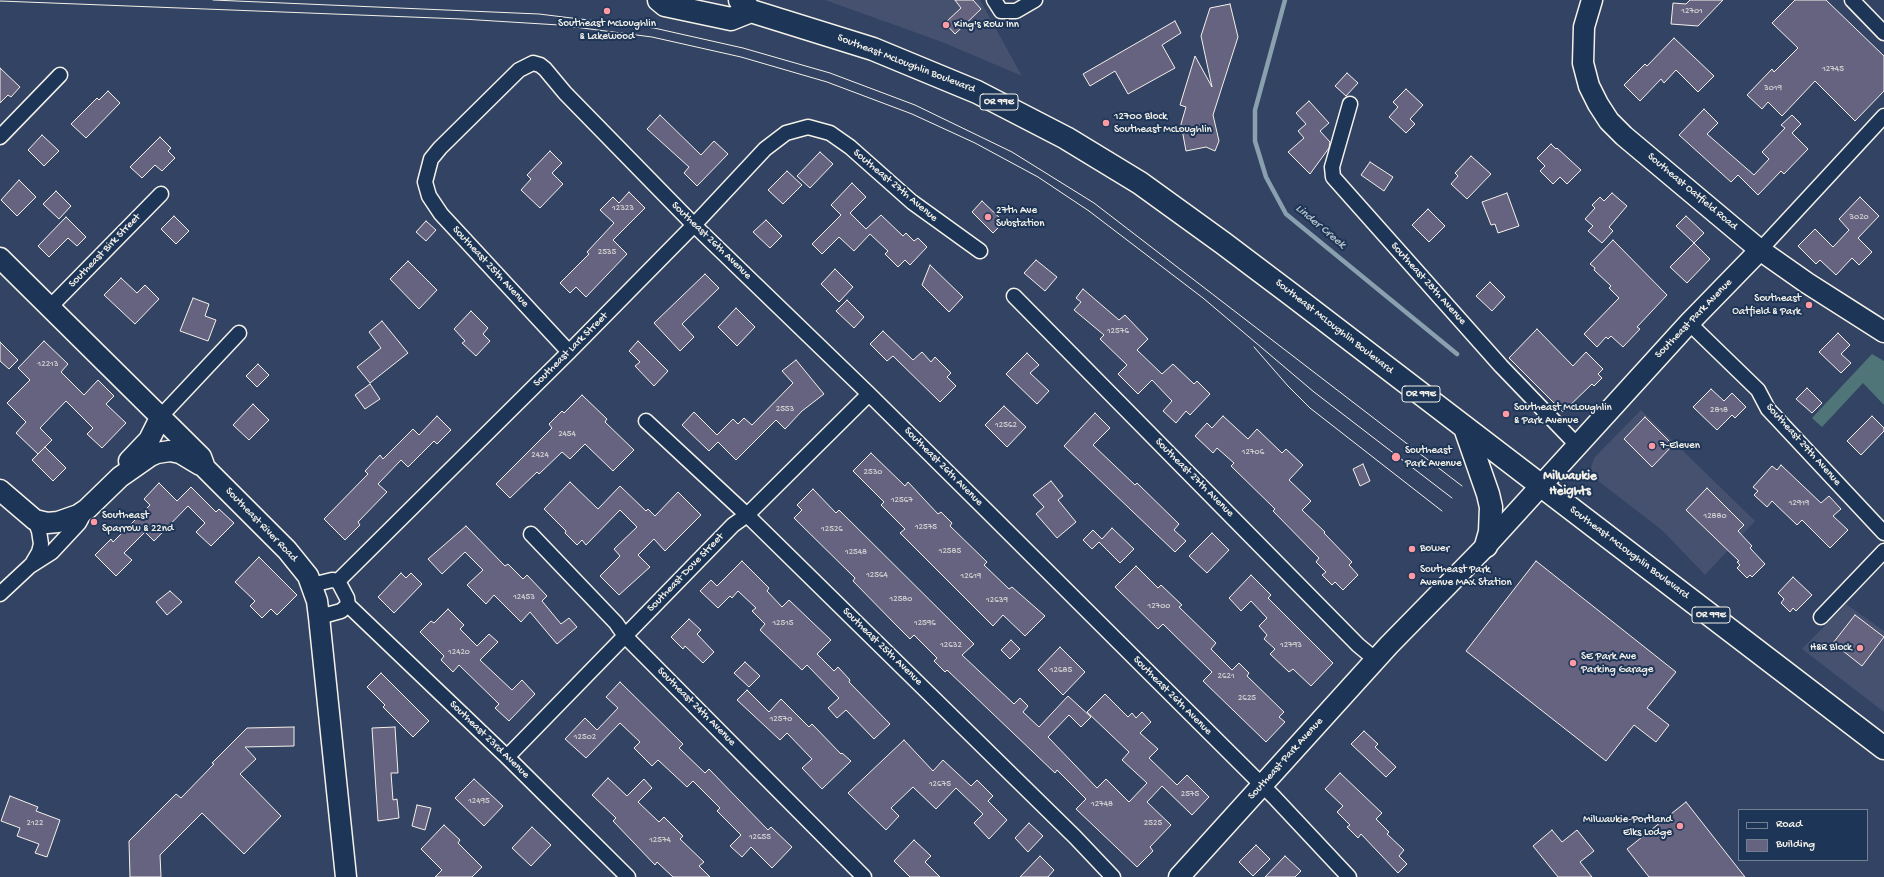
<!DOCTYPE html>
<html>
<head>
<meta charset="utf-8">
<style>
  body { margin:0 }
  #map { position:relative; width:1884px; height:877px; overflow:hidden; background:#334364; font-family:"Gochi Hand",sans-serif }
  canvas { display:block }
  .legend { position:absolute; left:1738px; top:809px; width:130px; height:52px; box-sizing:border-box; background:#1d3557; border:1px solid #738091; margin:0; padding:5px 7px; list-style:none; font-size:12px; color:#f4f1e8 }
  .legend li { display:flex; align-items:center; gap:8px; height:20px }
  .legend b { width:20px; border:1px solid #738091 }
</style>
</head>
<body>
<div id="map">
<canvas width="1884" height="877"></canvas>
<ul class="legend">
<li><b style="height:5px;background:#1d3557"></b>Road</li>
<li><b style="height:11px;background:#666381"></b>Building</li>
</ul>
</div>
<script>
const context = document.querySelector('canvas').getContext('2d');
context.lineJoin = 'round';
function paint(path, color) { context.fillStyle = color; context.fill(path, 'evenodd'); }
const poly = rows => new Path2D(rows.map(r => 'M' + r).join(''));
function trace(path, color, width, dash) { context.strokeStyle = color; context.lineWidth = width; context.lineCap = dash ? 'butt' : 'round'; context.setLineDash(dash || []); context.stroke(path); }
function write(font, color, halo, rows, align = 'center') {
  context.font = font + ' "Gochi Hand",sans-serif'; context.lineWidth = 4; context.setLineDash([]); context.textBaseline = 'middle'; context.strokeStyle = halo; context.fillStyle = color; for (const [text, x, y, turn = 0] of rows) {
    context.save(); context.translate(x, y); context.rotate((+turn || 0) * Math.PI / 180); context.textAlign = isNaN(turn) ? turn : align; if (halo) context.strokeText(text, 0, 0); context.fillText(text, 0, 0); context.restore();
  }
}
const built = poly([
  [825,0,980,0,1022,76,942,42],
  [1641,410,1755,521,1705,575,1663,531,1597,480,1592,474,1591,468,1594,458],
  [1846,604,1884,631,1884,712,1802,649]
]);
const green = poly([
  [1872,354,1884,361,1884,405,1863,383,1822,427,1812,418]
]);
const stream = poly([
  [1285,0,1255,110,1255,141,1266,177,1286,214,1457,354]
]);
const building = poly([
  [955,0,973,0,981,9,955,34,945,23,961,8,955,0],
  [1690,0,1723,0,1698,26,1671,24,1673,3,1686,4,1690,0],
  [1795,0,1826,0,1884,56,1884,91,1855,121,1815,81,1782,116,1768,102,1762,109,1747,95,1772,69,1774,72,1798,48,1772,23,1795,0],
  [1230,4,1238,37,1213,115,1219,141,1215,151,1206,147,1186,151,1181,124,1186,107,1180,105,1195,56,1212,87,1201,36,1210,8,1230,4],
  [1175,21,1181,33,1162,45,1175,68,1128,94,1115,71,1090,86,1083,74,1175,21],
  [1674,38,1714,76,1698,92,1676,70,1664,83,1661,79,1640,101,1624,85,1645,64,1647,66,1674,38],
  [0,68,20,87,11,97,8,95,0,103,0,68],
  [1347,73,1358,83,1346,96,1335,86,1347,73],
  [1406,89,1423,105,1410,119,1415,124,1406,133,1389,117,1398,107,1393,102,1406,89],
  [108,91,120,103,86,138,71,124,97,98,99,100,108,91],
  [1309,101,1329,123,1320,131,1330,142,1329,148,1310,174,1288,152,1304,138,1298,131,1306,124,1296,113,1309,101],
  [1704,109,1718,123,1707,134,1754,175,1769,159,1762,152,1785,128,1781,125,1792,115,1801,124,1792,133,1808,149,1784,174,1781,171,1758,195,1738,175,1731,182,1679,135,1704,109],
  [660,115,701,155,714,141,728,154,697,186,684,173,689,167,647,129,660,115],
  [42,135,59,151,44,166,28,150,42,135],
  [160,137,171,148,168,151,175,158,162,171,155,165,142,178,130,167,160,137],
  [1551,144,1556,149,1557,148,1581,170,1567,184,1560,177,1553,184,1540,171,1545,166,1537,158,1551,144],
  [550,151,562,163,552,173,563,184,540,208,521,190,531,179,527,175,550,151],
  [820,152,833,164,810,188,797,176,820,152],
  [1471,156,1491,174,1467,199,1451,184,1458,176,1455,173,1471,156],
  [1370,162,1393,177,1384,191,1361,175,1370,162],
  [787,171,802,185,783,204,768,190,787,171],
  [19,180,36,197,17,216,1,200,19,180],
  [852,183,866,197,850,213,866,229,881,215,903,236,906,233,914,241,918,238,927,247,910,265,905,260,898,267,885,254,888,251,870,234,854,251,839,237,822,254,812,244,841,215,831,205,852,183],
  [56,191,71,206,59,219,43,204,56,191],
  [629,192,645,208,613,240,627,254,586,297,576,287,570,293,560,283,589,254,587,252,614,223,600,210,613,197,619,203,629,192],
  [1507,193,1519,226,1498,233,1495,224,1491,225,1482,202,1507,193],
  [1612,193,1627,206,1609,227,1613,231,1602,243,1588,231,1593,226,1585,219,1595,208,1592,205,1600,197,1604,201,1612,193],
  [1860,197,1879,216,1858,238,1872,252,1859,265,1852,258,1836,275,1820,260,1816,264,1798,246,1815,229,1833,247,1849,230,1839,219,1860,197],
  [982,201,1004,222,993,233,972,212,982,201],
  [1428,209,1445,226,1429,242,1412,225,1428,209],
  [174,216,189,231,176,244,161,229,174,216],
  [1686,216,1704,233,1694,243,1676,226,1686,216],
  [66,217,86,237,77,246,68,238,49,257,38,246,66,217],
  [766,220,782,236,770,248,753,232,766,220],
  [426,221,436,230,426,241,416,232,426,221],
  [1613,240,1667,295,1637,327,1640,329,1623,347,1611,336,1608,339,1606,337,1597,347,1584,334,1619,298,1609,288,1611,286,1594,270,1595,268,1590,264,1613,240],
  [1694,243,1710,259,1687,283,1670,267,1694,243],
  [1036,260,1057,277,1045,291,1024,273,1036,260],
  [408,261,437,290,419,309,390,279,408,261],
  [930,265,963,297,949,312,922,285,930,265],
  [835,269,853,287,839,302,821,284,835,269],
  [705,274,719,288,682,324,694,337,680,351,654,323,705,274],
  [121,278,137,293,145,285,159,299,135,324,104,295,121,278],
  [1490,282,1505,297,1492,311,1476,296,1490,282],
  [1083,289,1119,320,1125,315,1148,339,1137,350,1162,374,1173,364,1194,384,1197,381,1210,394,1190,415,1186,411,1176,423,1163,411,1172,401,1152,380,1138,394,1118,374,1127,365,1100,339,1104,335,1074,310,1081,302,1076,298,1083,289],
  [193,298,209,304,205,316,216,320,208,341,180,331,193,298],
  [847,300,864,317,854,328,836,311,847,300],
  [736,308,755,327,737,346,718,327,736,308],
  [471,311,488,328,483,334,490,341,476,356,462,343,465,341,454,329,471,311],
  [382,321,408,353,370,383,357,367,381,348,369,332,382,321],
  [1537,329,1573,366,1586,352,1603,369,1598,374,1602,378,1594,386,1592,384,1563,412,1509,358,1537,329],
  [883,331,913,360,922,352,931,362,935,357,951,373,947,377,956,386,940,402,893,356,887,361,870,344,883,331],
  [1838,333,1850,345,1841,354,1851,363,1841,373,1819,352,1838,333],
  [44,341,68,364,61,372,84,395,98,380,114,396,106,404,126,423,102,448,87,434,93,428,66,401,40,428,52,440,38,454,16,433,26,422,7,403,30,380,18,368,44,341],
  [638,341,668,371,654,386,635,366,640,362,629,351,638,341],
  [0,342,18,360,9,369,0,361,0,342],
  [1027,353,1039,365,1030,373,1049,391,1037,404,1006,374,1027,353],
  [796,360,824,394,802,411,785,429,776,420,736,460,718,442,709,451,682,425,694,412,717,435,733,419,738,424,744,418,752,425,793,383,782,371,796,360],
  [258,364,269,375,257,387,246,376,258,364],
  [370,384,380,399,365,409,355,395,370,384],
  [1807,388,1822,403,1812,413,1796,399,1807,388],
  [1711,389,1724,401,1732,393,1746,407,1735,418,1732,415,1717,430,1693,407,1711,389],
  [582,395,607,419,605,422,634,450,613,471,585,444,570,459,562,452,539,474,537,472,510,498,496,484,552,428,549,424,562,411,564,413,582,395],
  [253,404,269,420,249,440,233,425,253,404],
  [1004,406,1026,427,1007,447,985,425,1004,406],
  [1095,413,1110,428,1093,445,1135,485,1137,483,1179,524,1174,530,1186,541,1175,552,1064,446,1095,413],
  [437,416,451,430,437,444,434,441,408,467,401,460,378,484,387,492,358,522,360,525,345,540,324,519,368,474,365,471,380,455,383,459,413,429,419,435,437,416],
  [1223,416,1248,439,1257,429,1282,453,1286,449,1303,465,1289,480,1311,501,1302,510,1325,532,1324,533,1352,562,1349,565,1358,575,1343,590,1335,582,1332,585,1322,575,1326,572,1316,562,1319,558,1273,511,1275,509,1231,466,1234,463,1217,448,1213,453,1195,436,1207,423,1212,428,1223,416],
  [1872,416,1884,428,1884,431,1861,455,1847,441,1872,416],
  [1645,417,1673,445,1652,467,1624,439,1645,417],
  [45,447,66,468,53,481,32,460,45,447],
  [871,453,905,486,908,482,938,514,941,512,952,523,950,526,987,562,984,565,1009,589,1012,587,1045,616,1025,636,1003,615,993,626,900,533,905,529,881,505,884,502,853,471,871,453],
  [1363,464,1370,481,1360,486,1353,469,1363,464],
  [1781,465,1821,503,1829,496,1841,509,1833,516,1848,530,1830,548,1802,520,1797,525,1772,501,1767,507,1754,495,1758,491,1753,487,1772,466,1777,470,1781,465],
  [1051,481,1063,496,1058,500,1076,522,1057,538,1036,514,1044,507,1033,495,1051,481],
  [570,482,598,509,620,486,646,511,648,509,655,516,678,492,701,515,665,551,654,539,638,555,650,567,619,595,600,576,620,556,614,549,637,527,620,510,586,545,582,540,577,545,565,533,566,531,544,509,570,482],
  [159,483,177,501,191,487,216,512,219,509,234,523,211,546,196,532,205,523,188,506,154,541,145,532,124,553,132,560,116,576,95,555,111,539,113,542,150,505,144,499,159,483],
  [1707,488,1744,525,1738,531,1752,546,1750,548,1765,564,1752,577,1750,575,1747,578,1737,568,1740,565,1737,562,1739,561,1686,510,1707,488],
  [813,489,836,513,839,510,974,644,962,655,1014,704,1020,698,1028,706,1023,712,1039,727,1068,696,1091,717,1081,727,1069,715,1048,737,1097,788,1106,779,1129,802,1147,783,1122,760,1129,752,1087,712,1105,694,1128,717,1132,713,1136,718,1142,712,1151,722,1140,733,1158,749,1149,758,1177,785,1187,775,1209,797,1192,815,1162,786,1147,802,1171,825,1150,847,1153,851,1137,867,1076,809,1086,799,1057,770,1055,773,947,670,945,672,934,661,937,658,914,635,910,639,896,625,853,581,855,578,794,518,802,510,797,505,813,489],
  [466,526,505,566,508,564,523,579,527,575,547,596,542,601,561,624,569,618,577,627,557,644,530,612,521,622,494,595,486,604,467,585,483,570,465,552,442,574,428,559,466,526],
  [1112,528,1134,549,1120,563,1099,542,1092,549,1083,540,1093,530,1102,539,1112,528],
  [1212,533,1229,550,1207,573,1189,556,1212,533],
  [259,557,297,595,277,615,271,609,262,618,250,606,255,601,235,582,259,557],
  [742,561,769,588,767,591,782,607,789,600,831,640,817,654,834,671,838,667,850,680,849,682,890,724,874,739,846,710,837,718,828,708,839,698,807,665,802,670,760,630,765,624,752,611,756,608,738,591,732,598,730,596,718,608,700,591,711,580,717,586,742,561],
  [1536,561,1676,672,1647,708,1669,725,1656,742,1634,725,1606,761,1466,651,1536,561],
  [1136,566,1158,588,1161,585,1182,605,1179,607,1216,643,1211,649,1232,670,1239,663,1249,673,1247,676,1284,712,1279,717,1285,722,1266,742,1203,681,1212,672,1163,624,1158,629,1115,587,1136,566],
  [401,573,406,578,411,573,422,584,394,613,378,597,401,573],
  [1251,575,1271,595,1268,598,1333,663,1311,686,1293,669,1289,672,1270,654,1275,649,1264,639,1267,635,1259,626,1267,618,1251,601,1241,611,1229,598,1251,575],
  [1793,577,1812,595,1796,611,1793,608,1790,612,1781,603,1784,599,1778,593,1793,577],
  [170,591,182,602,167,615,156,602,170,591],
  [448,609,464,625,460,629,477,646,489,634,498,642,480,660,512,690,522,680,535,694,509,721,495,708,499,704,459,665,453,672,441,660,444,656,420,632,431,621,434,623,448,609],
  [1855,615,1884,637,1862,666,1833,643,1855,615],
  [689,619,701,630,697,634,714,652,703,663,685,646,683,649,671,637,689,619],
  [1011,640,1020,649,1010,659,1001,650,1011,640],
  [1060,647,1085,672,1063,695,1038,670,1060,647],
  [745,662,760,676,749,687,734,673,745,662],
  [381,673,429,721,413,737,383,707,385,705,367,687,381,673],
  [620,682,683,744,679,748,705,773,709,769,768,830,771,827,792,847,772,868,751,847,742,857,730,846,741,835,717,811,720,808,693,781,687,787,658,760,652,766,634,748,640,742,620,723,586,758,565,739,585,718,597,730,618,708,606,697,620,682],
  [747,690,769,712,781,699,809,727,812,724,841,754,842,753,851,761,822,789,802,768,812,759,787,733,780,740,737,700,747,690],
  [294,727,294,746,245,747,256,759,240,774,281,816,244,854,202,813,160,855,161,877,130,877,129,841,176,794,181,798,214,764,212,763,247,728,294,727],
  [395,727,398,773,391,773,393,800,397,799,399,818,378,821,372,728,395,727],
  [1364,731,1378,744,1375,747,1396,767,1386,777,1351,744,1364,731],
  [904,740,933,771,943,760,971,786,977,780,993,796,988,801,1007,820,989,839,974,823,983,814,956,788,936,809,913,787,891,808,899,816,886,830,848,793,904,740],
  [1340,773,1382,813,1376,819,1389,832,1387,834,1404,850,1399,856,1407,864,1398,873,1361,834,1358,838,1347,827,1350,825,1337,812,1343,806,1325,789,1340,773],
  [608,778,627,796,644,779,652,788,638,802,659,822,664,817,683,836,680,839,704,862,699,866,710,877,673,877,657,862,655,865,613,821,616,818,592,795,608,778],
  [474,779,503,806,484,826,455,798,474,779],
  [10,796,38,807,36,811,60,820,47,857,35,853,39,844,17,836,20,828,1,821,10,796],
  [1686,802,1745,877,1649,877,1627,849,1686,802],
  [417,805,431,808,425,830,412,826,417,805],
  [1029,823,1043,836,1028,852,1015,838,1029,823],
  [444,825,460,840,458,843,482,867,472,877,435,877,442,870,421,849,444,825],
  [532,827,551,845,531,866,512,848,532,827],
  [1552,830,1562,842,1577,830,1594,851,1580,862,1592,877,1558,877,1533,846,1552,830],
  [914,840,931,856,925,862,940,877,910,877,894,861,914,840],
  [1256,845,1270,859,1253,876,1239,862,1256,845],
  [1040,856,1054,870,1048,877,1020,877,1040,856],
  [1285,856,1301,871,1295,877,1265,877,1285,856]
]);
const street = poly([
  [994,0,1001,11,1016,11,1035,0],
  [1852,0,1884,33],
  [1350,104,1332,167,1333,177,1501,366,1577,445],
  [0,137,60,75],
  [1760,250,1884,116],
  [1014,296,1358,645,1376,660],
  [50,307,161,194],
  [1689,323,1758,390,1768,409,1884,533],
  [569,352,441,214,429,196,425,182,431,159,440,148,519,70,533,63,540,65,545,69,565,93,694,225,869,394,984,508,1274,797,1349,877],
  [161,416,239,333],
  [646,421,747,515,1075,837,1113,877],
  [531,534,616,623,625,636,864,877],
  [32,564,39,552,41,544,39,531,35,520],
  [338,581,569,352,694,225,765,149,786,133,808,127,830,133,850,147,912,202,980,251],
  [312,585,332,580,338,581,347,598,348,605,341,611,319,617],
  [0,594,30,566,52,552,79,523,85,512],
  [348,605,507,757,628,877],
  [1821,617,1884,551],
  [507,757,733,525,747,515,869,394]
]);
const secondary = poly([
  [1592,0,1584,27,1583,63,1589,86,1598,104,1609,121,1624,136,1760,250,1807,283,1884,332],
  [0,258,201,457,205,468,287,550,308,576,317,601,319,617,346,877],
  [129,461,149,440,161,416],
  [0,490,35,520,47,523,58,522,78,515,87,509,120,477,150,456,157,453,170,451,180,453,200,465],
  [1179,877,1389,645,1486,546,1689,323,1760,250]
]);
const primary = poly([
  [659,0,665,5,731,19,751,11],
  [740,0,751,11,873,49,977,92,1066,138,1140,183,1223,243,1292,295,1884,748],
  [1465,428,1488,494,1491,507,1490,532,1486,546]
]);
const tram = poly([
  [213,0,539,14,654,28,743,48,830,73,915,105,1012,152,1094,203,1462,486],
  [0,1,462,19,559,25,652,37,741,57,827,82,912,114,975,143,1038,177,1089,211,1203,298,1314,392,1452,498],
  [1254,347,1288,386,1310,408,1442,511]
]);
const markers = [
  [607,11,4,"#ff9aa2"],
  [946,25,4,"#ff9aa2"],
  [1106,123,4,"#ff9aa2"],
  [988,217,4,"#ff9aa2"],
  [1809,305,4,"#ff9aa2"],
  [1506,414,4,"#ff9aa2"],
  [1652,446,4,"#ff9aa2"],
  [1396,457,5,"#ff9aa2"],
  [94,522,4,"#ff9aa2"],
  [1412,549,4,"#ff9aa2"],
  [1412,576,4,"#ff9aa2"],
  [1860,648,4,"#ff9aa2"],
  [1573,663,4,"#ff9aa2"],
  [1680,826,4,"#ff9aa2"]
];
const numberNames = [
  ["12701",1692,12],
  ["12745",1833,70],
  ["3019",1773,89],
  ["12323",623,209],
  ["3020",1859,218],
  ["2535",607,253],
  ["12576",1118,332],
  ["12213",48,365],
  ["2553",785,410],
  ["2818",1719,411],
  ["12562",1006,426],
  ["2454",567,435],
  ["12706",1253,453],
  ["2424",540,456],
  ["2530",873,473],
  ["12567",902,501],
  ["12919",1799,504],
  ["12880",1715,517],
  ["12575",926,528],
  ["12526",832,530],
  ["12585",950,552],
  ["12548",856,553],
  ["12564",877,576],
  ["12619",971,577],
  ["12453",524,598],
  ["12580",901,600],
  ["12639",997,601],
  ["12700",1159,607],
  ["12515",783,624],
  ["12596",925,624],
  ["12632",951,646],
  ["12793",1291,646],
  ["12420",459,653],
  ["12685",1061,671],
  ["2621",1226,677],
  ["2625",1247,699],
  ["12570",781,720],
  ["12502",585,738],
  ["12675",940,785],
  ["2575",1190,795],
  ["12495",479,802],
  ["12748",1102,805],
  ["2122",35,824],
  ["2525",1153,824],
  ["12655",760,838],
  ["12574",660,841]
];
const shields = [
  [999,102,38],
  [1421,394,38],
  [1711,615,38]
];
const shieldNames = [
  ["OR 99E",999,102],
  ["OR 99E",1421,394],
  ["OR 99E",1711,615]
];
const poiNames = [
  ["Southeast McLoughlin",607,24,"center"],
  ["& Lakewood",607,37,"center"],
  ["King's Row Inn",954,25],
  ["12700 Block",1114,117],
  ["Southeast McLoughlin",1114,130],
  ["27th Ave",996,211],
  ["Substation",996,224],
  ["Southeast",1801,299,"right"],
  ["Oatfield & Park",1801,312,"right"],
  ["Southeast McLoughlin",1514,408],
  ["& Park Avenue",1514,421],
  ["7-Eleven",1660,446],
  ["Southeast",1405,451],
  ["Park Avenue",1405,464],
  ["Southeast",102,516],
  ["Sparrow & 22nd",102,529],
  ["Bower",1420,549],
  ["Southeast Park",1420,570],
  ["Avenue MAX Station",1420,583],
  ["H&R Block",1852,648,"right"],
  ["SE Park Ave",1581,657],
  ["Parking Garage",1581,670],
  ["Milwaukie-Portland",1672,820,"right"],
  ["Elks Lodge",1672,833,"right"]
];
const streetNames = [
  ["Southeast McLoughlin Boulevard",906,64,21],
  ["Southeast 27th Avenue",895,186,40],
  ["Southeast Oatfield Road",1692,192,40],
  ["Southeast 26th Avenue",711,241,44],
  ["Southeast Birk Street",105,251,-46],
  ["Southeast 25th Avenue",490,267,47],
  ["Southeast 28th Avenue",1428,284,48],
  ["Southeast Park Avenue",1694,319,-46],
  ["Southeast McLoughlin Boulevard",1334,327,38],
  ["Southeast Lark Street",571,350,-45],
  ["Southeast 29th Avenue",1803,445,48],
  ["Southeast 26th Avenue",943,467,45],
  ["Southeast 27th Avenue",1194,478,45],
  ["Southeast River Road",261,525,46],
  ["Southeast McLoughlin Boulevard",1629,553,37],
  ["Southeast Dove Street",686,573,-46],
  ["Southeast 25th Avenue",882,647,44],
  ["Southeast 26th Avenue",1172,696,45],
  ["Southeast 24th Avenue",696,707,45],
  ["Southeast 23rd Avenue",489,740,44],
  ["Southeast Park Avenue",1286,759,-48]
];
const waterNames = [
  ["Linder Creek",1320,227,40]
];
const quarterNames = [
  ["Milwaukie",1570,477],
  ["Heights",1570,492]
];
paint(built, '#46506f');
paint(green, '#507578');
trace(stream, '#89a0ae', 4.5);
paint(building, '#666381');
trace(building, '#f4f1e8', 1);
trace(street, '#f4f1e8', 17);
trace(secondary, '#f4f1e8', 23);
trace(primary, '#f4f1e8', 25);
trace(street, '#1d3557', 14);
trace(secondary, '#1d3557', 20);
trace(primary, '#1d3557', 22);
trace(tram, '#f4f1e8', 1);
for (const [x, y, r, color] of markers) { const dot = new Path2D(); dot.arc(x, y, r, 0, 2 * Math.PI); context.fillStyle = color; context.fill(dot); trace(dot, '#1d3557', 1.5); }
write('9px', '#d0cece', null, numberNames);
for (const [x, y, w] of shields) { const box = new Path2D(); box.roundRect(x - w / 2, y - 8, w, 16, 3); context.fillStyle = '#1d3557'; context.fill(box); trace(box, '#f4f1e8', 1); }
write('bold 10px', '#f4f1e8', null, shieldNames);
write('11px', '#f4f1e8', '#1d3557', poiNames, 'left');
write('11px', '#f4f1e8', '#1d3557', streetNames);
write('italic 12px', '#b5c2c6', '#1d3557', waterNames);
write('bold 13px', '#f4f1e8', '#1d3557', quarterNames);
</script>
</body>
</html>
